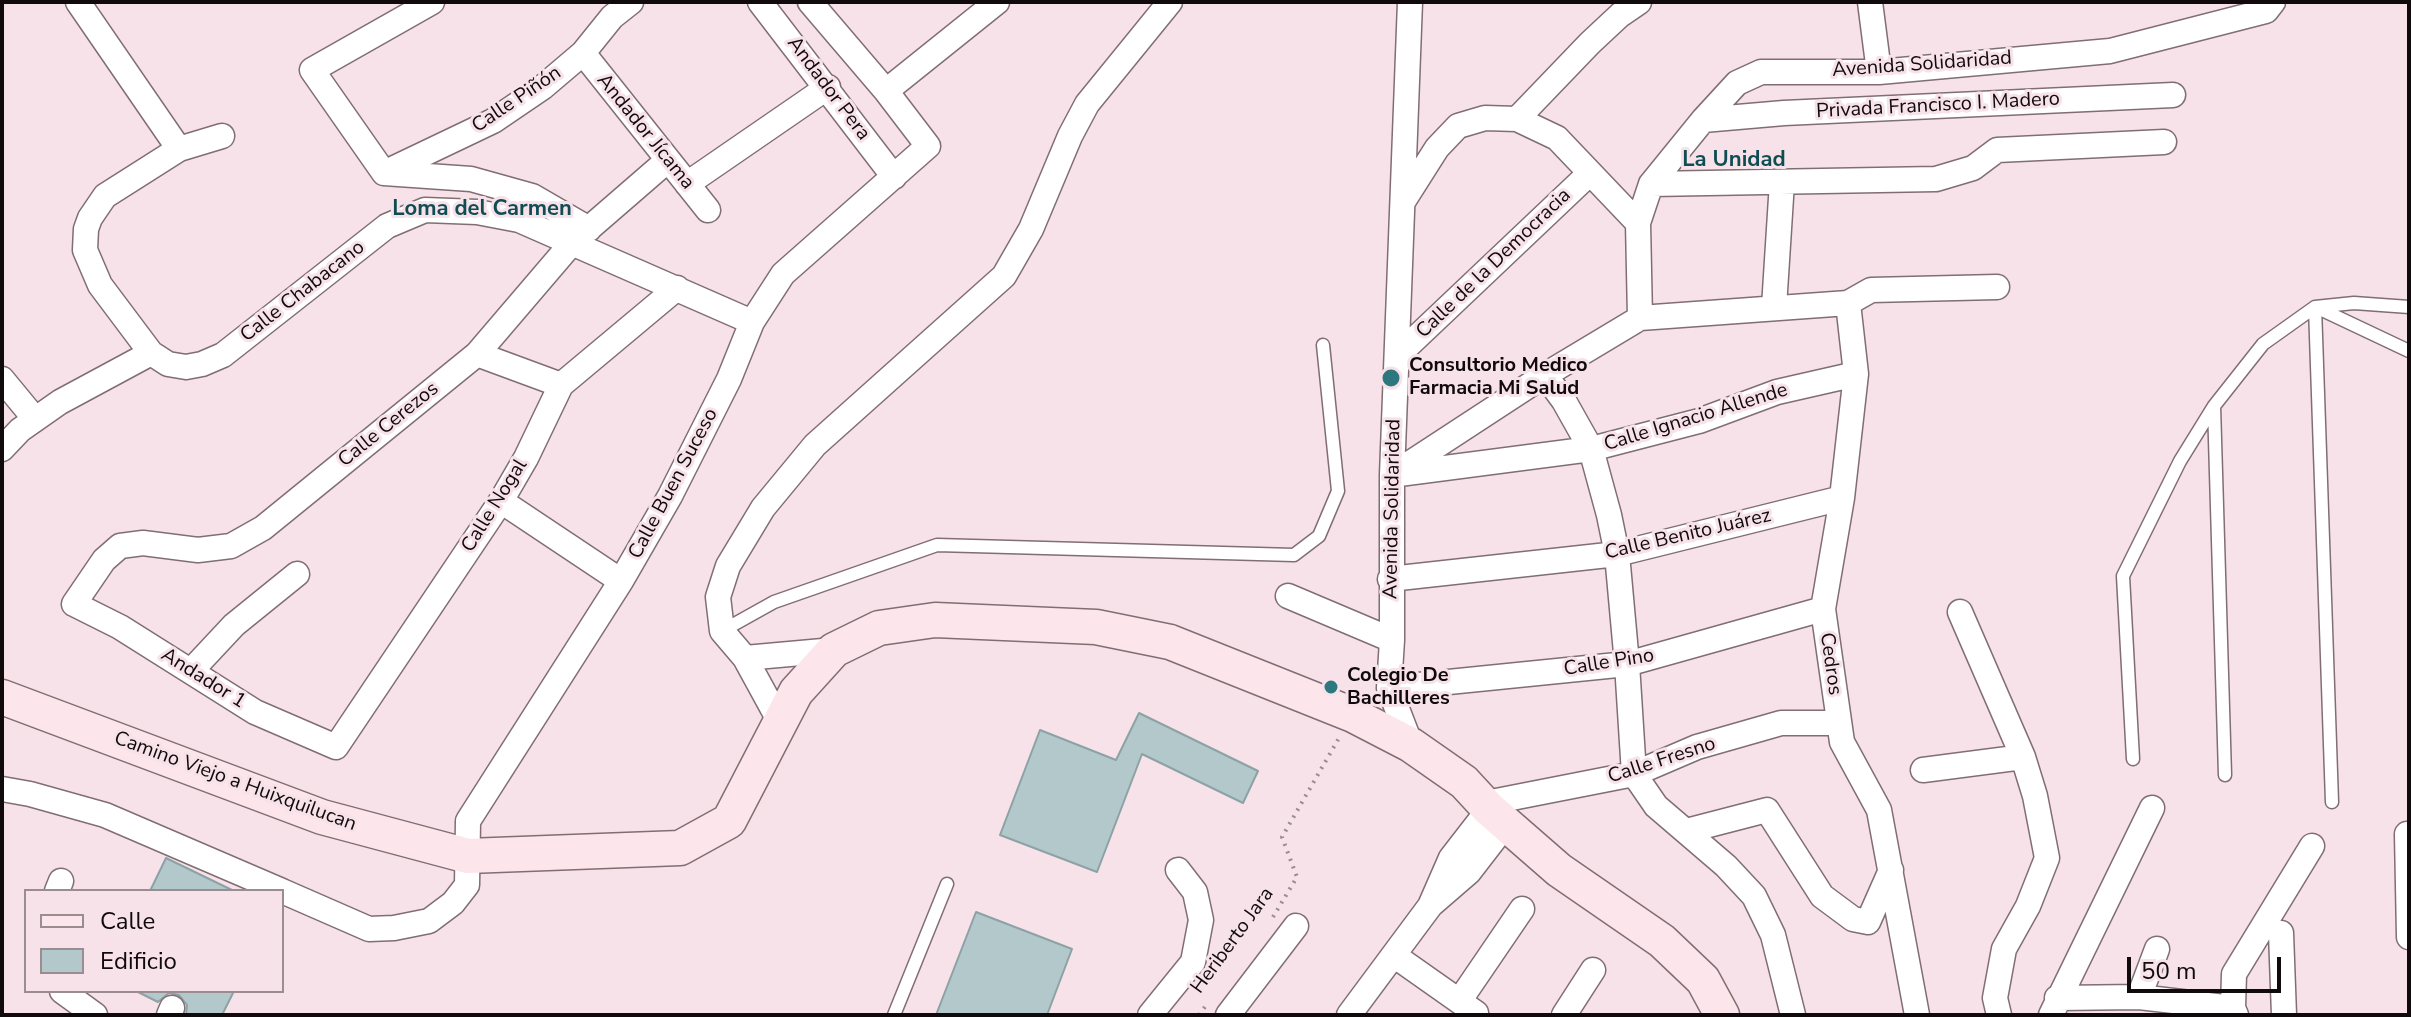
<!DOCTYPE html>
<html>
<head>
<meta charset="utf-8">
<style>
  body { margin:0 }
  #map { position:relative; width:2411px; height:1017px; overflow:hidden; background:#f6e2e8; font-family:"Nunito Sans",sans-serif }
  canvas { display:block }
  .frame { position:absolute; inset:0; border:4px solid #100a0c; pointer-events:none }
  .legend { position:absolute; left:24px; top:889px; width:260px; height:104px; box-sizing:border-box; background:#f6e2e8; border:2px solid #9a8c90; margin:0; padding:10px 14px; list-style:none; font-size:24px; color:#100a0c }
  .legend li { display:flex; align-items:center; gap:16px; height:40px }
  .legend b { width:40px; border:2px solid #9a8c90 }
  .scale { position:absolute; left:2127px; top:957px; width:154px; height:36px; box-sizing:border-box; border:4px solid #100a0c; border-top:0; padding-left:10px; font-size:24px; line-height:28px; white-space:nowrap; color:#100a0c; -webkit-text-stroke:6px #f6e2e8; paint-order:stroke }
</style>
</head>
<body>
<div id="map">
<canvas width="2411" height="1017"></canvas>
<div class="frame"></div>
<ul class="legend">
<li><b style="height:10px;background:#fde5ec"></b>Calle</li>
<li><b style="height:22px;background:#b3c8ca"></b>Edificio</li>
</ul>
<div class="scale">50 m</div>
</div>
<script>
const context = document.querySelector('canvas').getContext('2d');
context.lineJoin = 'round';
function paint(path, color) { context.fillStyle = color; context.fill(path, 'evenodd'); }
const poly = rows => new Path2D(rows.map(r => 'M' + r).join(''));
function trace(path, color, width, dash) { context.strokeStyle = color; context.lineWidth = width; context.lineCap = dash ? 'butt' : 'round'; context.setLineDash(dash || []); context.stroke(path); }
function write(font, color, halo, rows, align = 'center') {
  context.font = font + ' "Nunito Sans",sans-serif'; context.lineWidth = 6; context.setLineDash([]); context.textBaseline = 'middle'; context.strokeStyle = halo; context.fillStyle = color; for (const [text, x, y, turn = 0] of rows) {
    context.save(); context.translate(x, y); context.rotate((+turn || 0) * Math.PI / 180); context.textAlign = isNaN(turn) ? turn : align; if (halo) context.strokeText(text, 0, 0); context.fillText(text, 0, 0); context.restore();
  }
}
const building = poly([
  [1139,713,1258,771,1243,803,1142,754,1097,872,1000,835,1040,730,1116,760,1139,713],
  [166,858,234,891,150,891,166,858],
  [976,912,1072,949,1047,1015,936,1015,976,912],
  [136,991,234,991,222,1015,186,1015,187,1005,179,995,169,993,158,1002,136,991]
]);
const path = poly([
  [1273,917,1297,877,1282,837,1339,738],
  [1199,1015,1207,1004]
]);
const service = poly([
  [2315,307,2332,802],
  [2318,308,2409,351],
  [2214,406,2225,775],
  [722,631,774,602,937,545,1294,555,1319,536,1338,491,1323,345],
  [2133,759,2123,576,2180,461,2214,406,2263,344,2315,307,2354,303,2409,307],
  [894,1015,947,884]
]);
const minor = poly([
  [78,2,179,149],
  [760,2,894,177],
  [1410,2,1392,475,1392,640,1389,688,1411,745],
  [1870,2,1879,72],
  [583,53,708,210],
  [886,91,997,2],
  [1517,119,1590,43,1620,15,1639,2],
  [1703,120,1784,113,2173,95],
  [222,136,179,149,105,196,90,218,86,229,85,250,100,285,151,353,168,364,186,367,202,364,223,355,387,226,425,210,477,212,519,220,752,322],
  [668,160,571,244,477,354,263,528,231,546,198,550,143,543,120,546,104,560,74,604,120,627,255,712,336,747,501,501,526,458,561,385,677,288],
  [384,173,493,121,543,87,583,53,612,17,631,2],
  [384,173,312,70,432,2],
  [384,173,471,179,532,196,589,229],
  [687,184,828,87],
  [1651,184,1936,179,1973,168,1997,150,2164,142],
  [1404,200,1437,148,1458,126,1485,118,1517,119,1557,138,1638,223],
  [1848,303,1856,374,1842,498,1823,609,1842,742,1879,810,1917,1015],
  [1774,307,1782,182],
  [1640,318,1638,223,1651,184,1703,120,1737,83,1761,72,1879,72,2110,51,2266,11,2273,2],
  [477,354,561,385],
  [1398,355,1590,173],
  [1545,375,1564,401,1591,449,1609,515,1617,554,1627,664,1634,774,1656,806,1726,866,1754,896,1773,935,1793,1015],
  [2,379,35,419],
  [2,449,20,430,60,402,151,353],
  [1399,474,1591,449,1699,421,1777,392,1856,374],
  [1392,475,1545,375,1640,318,1848,303,1871,290,1997,287],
  [501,501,621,581],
  [1390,579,1617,554,1842,498],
  [1288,596,1392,640],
  [1960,612,2023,757,2035,796,2047,858,2028,906,2004,949,1995,998,1999,1015],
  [745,658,834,650],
  [191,671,234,625,297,574],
  [1389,688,1627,664,1823,609],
  [780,722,745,658,722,631,718,597,728,566,763,508,815,445,1004,276,1031,229,1070,136,1087,104,1170,2],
  [1923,770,2023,757],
  [2,789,30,794,105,815,282,891],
  [1486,803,1634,774,1697,747,1781,723,1839,723],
  [1686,831,1767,810,1822,896,1853,919,1868,922,1891,870],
  [2407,834,2409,937],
  [57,891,61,881],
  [282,891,369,929,394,928,429,921,453,903,467,885,468,821,621,581,670,496,729,379,752,322,783,274,928,146,886,91,810,2],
  [1432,904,1469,872,1506,824],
  [2281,933,2284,1015],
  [1395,956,1476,1013],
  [62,991,95,1015],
  [2139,997,2157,949],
  [2057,998,2139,997,2233,1008],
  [1460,1000,1522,909],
  [169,1015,172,1008],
  [1150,1015,1193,962,1201,920,1195,892,1178,870],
  [1228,1015,1296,926],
  [1349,1015,1430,906,1451,858,1489,809],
  [1564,1015,1593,970],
  [2051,1015,2152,808],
  [2236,1015,2233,1008,2234,974,2312,846]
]);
const secondary = poly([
  [2,697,322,817,468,856,680,848,729,821,796,692,834,650,879,628,935,620,1096,627,1170,642,1353,715,1411,745,1464,782,1489,809,1559,870,1662,941,1703,980,1722,1015]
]);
const markers = [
  [1391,378,10,"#2e777f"],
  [1331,687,8,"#2e777f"]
];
const streetNames = [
  ["Avenida Solidaridad",1922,65,-4],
  ["Andador Pera",828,89,53],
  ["Calle Piñón",517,100,-34],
  ["Privada Francisco I. Madero",1938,106,-3],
  ["Andador Jícama",645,132,51],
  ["Calle de la Democracia",1494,264,-44],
  ["Calle Chabacano",303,292,-38],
  ["Calle Ignacio Allende",1696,418,-17],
  ["Calle Cerezos",389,425,-39],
  ["Calle Buen Suceso",674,484,-62],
  ["Calle Nogal",495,506,-58],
  ["Avenida Solidaridad",1393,509,-89],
  ["Calle Benito Juárez",1688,535,-13],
  ["Calle Pino",1609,663,-9],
  ["Cedros",1830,664,82],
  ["Andador 1",203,679,32],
  ["Calle Fresno",1662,761,-18],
  ["Camino Viejo a Huixquilucan",235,782,20],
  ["Heriberto Jara",1233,941,-54]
];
const poiNames = [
  ["Consultorio Medico",1409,366],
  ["Farmacia Mi Salud",1409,389],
  ["Colegio De",1347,676],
  ["Bachilleres",1347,699]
];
const neighbourhoodNames = [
  ["La Unidad",1734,161],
  ["Loma del Carmen",482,210]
];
paint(building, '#b3c8ca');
trace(building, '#8da2a4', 2);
trace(service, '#806e73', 15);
trace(minor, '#806e73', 27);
trace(secondary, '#806e73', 37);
trace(path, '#9a8c90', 4, [2, 6]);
trace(service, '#fff', 12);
trace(minor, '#fff', 24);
trace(secondary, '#fde5ec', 34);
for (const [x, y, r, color] of markers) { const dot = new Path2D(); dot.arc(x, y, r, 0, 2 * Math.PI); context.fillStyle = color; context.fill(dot); trace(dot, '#f6e2e8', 3); }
write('20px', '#100a0c', '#f6e2e8', streetNames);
write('bold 20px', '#100a0c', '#f6e2e8', poiNames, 'left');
write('bold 22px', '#0f4d53', '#f6e2e8', neighbourhoodNames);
</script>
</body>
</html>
